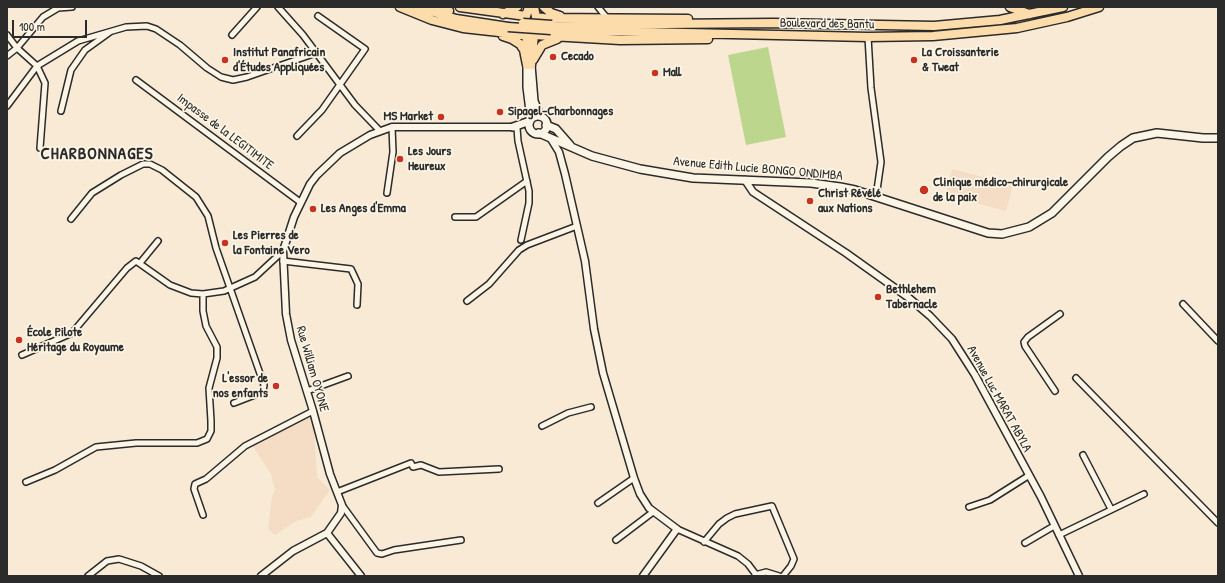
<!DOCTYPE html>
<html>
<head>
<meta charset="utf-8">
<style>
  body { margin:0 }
  #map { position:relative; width:1225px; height:583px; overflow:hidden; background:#f9ead6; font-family:"Patrick Hand",sans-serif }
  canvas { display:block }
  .frame { position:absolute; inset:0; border:8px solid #2b2b2b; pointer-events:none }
  .scale { position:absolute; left:12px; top:20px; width:75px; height:18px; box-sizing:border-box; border:2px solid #2b2b2b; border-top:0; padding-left:5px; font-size:12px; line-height:14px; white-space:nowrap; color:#2b2b2b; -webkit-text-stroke:3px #fcf5e5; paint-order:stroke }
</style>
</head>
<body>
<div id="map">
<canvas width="1225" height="583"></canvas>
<div class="frame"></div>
<div class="scale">100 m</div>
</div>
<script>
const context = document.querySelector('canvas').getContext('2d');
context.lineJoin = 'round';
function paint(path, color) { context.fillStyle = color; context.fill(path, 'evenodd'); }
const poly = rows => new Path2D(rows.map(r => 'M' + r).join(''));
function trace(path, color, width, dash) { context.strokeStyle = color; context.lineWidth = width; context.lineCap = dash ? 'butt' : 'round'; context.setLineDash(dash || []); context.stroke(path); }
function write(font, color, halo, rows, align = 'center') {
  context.font = font + ' "Patrick Hand",sans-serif'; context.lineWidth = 3.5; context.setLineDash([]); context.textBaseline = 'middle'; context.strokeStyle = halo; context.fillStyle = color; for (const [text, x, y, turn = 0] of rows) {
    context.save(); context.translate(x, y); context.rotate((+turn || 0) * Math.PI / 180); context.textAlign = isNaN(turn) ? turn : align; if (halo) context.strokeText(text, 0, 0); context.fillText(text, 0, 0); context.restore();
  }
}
const built = poly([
  [952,169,1013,185,1006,211,945,195],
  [308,415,314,427,317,477,330,490,311,517,296,521,275,535,268,529,272,497,275,490,271,474,252,445]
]);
const green = poly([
  [768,47,786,137,746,145,728,55]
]);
const minor = poly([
  [278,7,303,35,355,105,380,131],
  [598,7,607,18],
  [7,35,17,48,37,66,45,83,40,148],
  [232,35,257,7],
  [868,37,871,88,881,162,876,197],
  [7,56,17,48,43,17,58,8,72,7],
  [136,80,300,202],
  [7,106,37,66,78,41,126,27,147,26,156,29,180,45,207,68,221,77,233,80,247,77,316,53],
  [61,111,71,70,85,50,110,32],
  [517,128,518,141,529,191,529,203,521,240],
  [297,136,322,110,365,49,318,16],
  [387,193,393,152,392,127],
  [455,217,476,217,527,181],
  [71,219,92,193,121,175,143,164,150,164,162,170,196,197,208,216,216,248,264,385,263,391,260,393,234,403],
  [283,261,351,269,358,284,357,305],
  [140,263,158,241],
  [467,301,489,284,519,250,527,245,577,226],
  [1183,304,1218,341],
  [22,355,72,333,127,268,136,261,170,285,191,293,203,294,224,291,255,277,283,251],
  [1076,378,1218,523],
  [307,391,348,376],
  [1055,391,1025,346,1024,342,1028,337,1060,314],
  [542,426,568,413,591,407],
  [1083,455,1111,509],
  [26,482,55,470,96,447,136,443,197,443,207,439,211,431,211,421,209,388,217,358,217,347,206,326,203,311,203,294],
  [337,492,411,463,413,467,421,465,439,472,499,469],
  [598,503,634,478],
  [342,505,377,553,382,554,394,550,461,540],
  [969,507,990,500,1028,476],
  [203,515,194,489,195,484,206,479,245,446,313,411],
  [677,529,738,556,748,564,757,576],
  [1059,535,1144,494],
  [616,540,653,512],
  [704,542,719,524,727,518,735,514,772,506,794,559,791,566,783,576],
  [1025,543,1054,526],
  [755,575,766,572,779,576],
  [88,576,107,561,119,559,141,566,159,576]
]);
const tertiary = poly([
  [551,139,559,152,565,174,585,261,594,329,603,373,634,478,640,494,649,508,677,529,643,576],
  [745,180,753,192,846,253,909,298,930,316,952,339,975,375,1041,497,1079,576],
  [327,533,361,576],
  [261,576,293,551,327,533,341,513,342,505,330,474,313,411,291,340,286,314,283,251,294,217,310,184,317,175,340,153,370,135,392,127,513,127]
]);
const secondary = poly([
  [527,65,527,87,531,119],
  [531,65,534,101,540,116],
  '529 125a9 9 0 1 1 18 0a9 9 0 1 1-18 0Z',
  [546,125,556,129,570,145],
  [513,127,530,121],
  [539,133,592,156,640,169,693,178,811,183,840,187,855,190,988,233,1002,234,1029,227,1052,213,1108,157,1121,146,1133,138,1157,133,1203,138,1218,138]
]);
const trunk = poly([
  [400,7,432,20,463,28,526,35,528,50],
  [418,7,456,19,508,27],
  [435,7,449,11],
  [460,7,526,16,529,7],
  [534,7,536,17,544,18,688,19],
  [544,7,551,13,560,16],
  [1010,7,1029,14],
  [503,14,517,7],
  [552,25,774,23,934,26,1000,20,1063,7],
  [551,30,868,37,933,36,1017,28,1067,17,1099,7],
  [503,36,512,39,520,44,524,50,527,65],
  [533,60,542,45,557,39],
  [531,65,534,35,620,40,708,39]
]);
const trunkBridge = poly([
  [523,23,552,25],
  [508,27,551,30]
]);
const markers = [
  [553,57,4,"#c8321e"],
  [225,60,4,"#c8321e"],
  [914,60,4,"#c8321e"],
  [655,73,4,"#c8321e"],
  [500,112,4,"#c8321e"],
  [441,117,4,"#c8321e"],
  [400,159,4,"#c8321e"],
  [924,190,5,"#c8321e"],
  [810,201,4,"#c8321e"],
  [313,209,4,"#c8321e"],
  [225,243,4,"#c8321e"],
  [878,297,4,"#c8321e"],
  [19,340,4,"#c8321e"],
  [276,386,4,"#c8321e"]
];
const streetNames = [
  ["Boulevard des Bantu",827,24,1],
  ["Impasse de la LEGITIMITE",225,132,37],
  ["Avenue Edith Lucie BONGO ONDIMBA",758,169,5],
  ["Rue William OYONE",312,369,74],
  ["Avenue Luc MARAT ABYLA",999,399,61]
];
const poiNames = [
  ["Institut Panafricain",233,53],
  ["d'Études Appliquées",233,68],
  ["La Croissanterie",922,53],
  ["& Tweat",922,68],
  ["Cecado",561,57],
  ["Mall",663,73],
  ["Sipagel-Charbonnages",508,112],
  ["MS Market",433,117,"right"],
  ["Les Jours",408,152],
  ["Heureux",408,167],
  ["Clinique médico-chirurgicale",933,183],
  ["de la paix",933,198],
  ["Christ Révélé",818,194],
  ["aux Nations",818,209],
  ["Les Anges d'Emma",321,209],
  ["Les Pierres de",233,236],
  ["la Fontaine Vero",233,251],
  ["Bethlehem",886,290],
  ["Tabernacle",886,305],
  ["École Pilote",27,333],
  ["Héritage du Royaume",27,348],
  ["L'essor de",268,379,"right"],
  ["nos enfants",268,394,"right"]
];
const districtNames = [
  ["CHARBONNAGES",97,154]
];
paint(built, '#f5dcc4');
paint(green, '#bcd68d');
trace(minor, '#2b2b2b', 8);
trace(tertiary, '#2b2b2b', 9);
trace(secondary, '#2b2b2b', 10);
trace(trunk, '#2b2b2b', 11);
trace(minor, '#fcf5e5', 5);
trace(tertiary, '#fcf5e5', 6);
trace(secondary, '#fcf5e5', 7);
trace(trunk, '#fddcac', 8);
trace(trunkBridge, '#2b2b2b', 11, []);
trace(trunkBridge, '#fddcac', 8);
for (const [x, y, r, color] of markers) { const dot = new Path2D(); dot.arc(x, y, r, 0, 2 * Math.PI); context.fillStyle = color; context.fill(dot); trace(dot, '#fcf5e5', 1.5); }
write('13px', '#2b2b2b', '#fcf5e5', streetNames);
write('bold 13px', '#2b2b2b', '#fcf5e5', poiNames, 'left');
context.letterSpacing = '1px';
write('bold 17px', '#2b2b2b', '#fcf5e5', districtNames);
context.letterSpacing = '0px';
</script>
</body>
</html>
